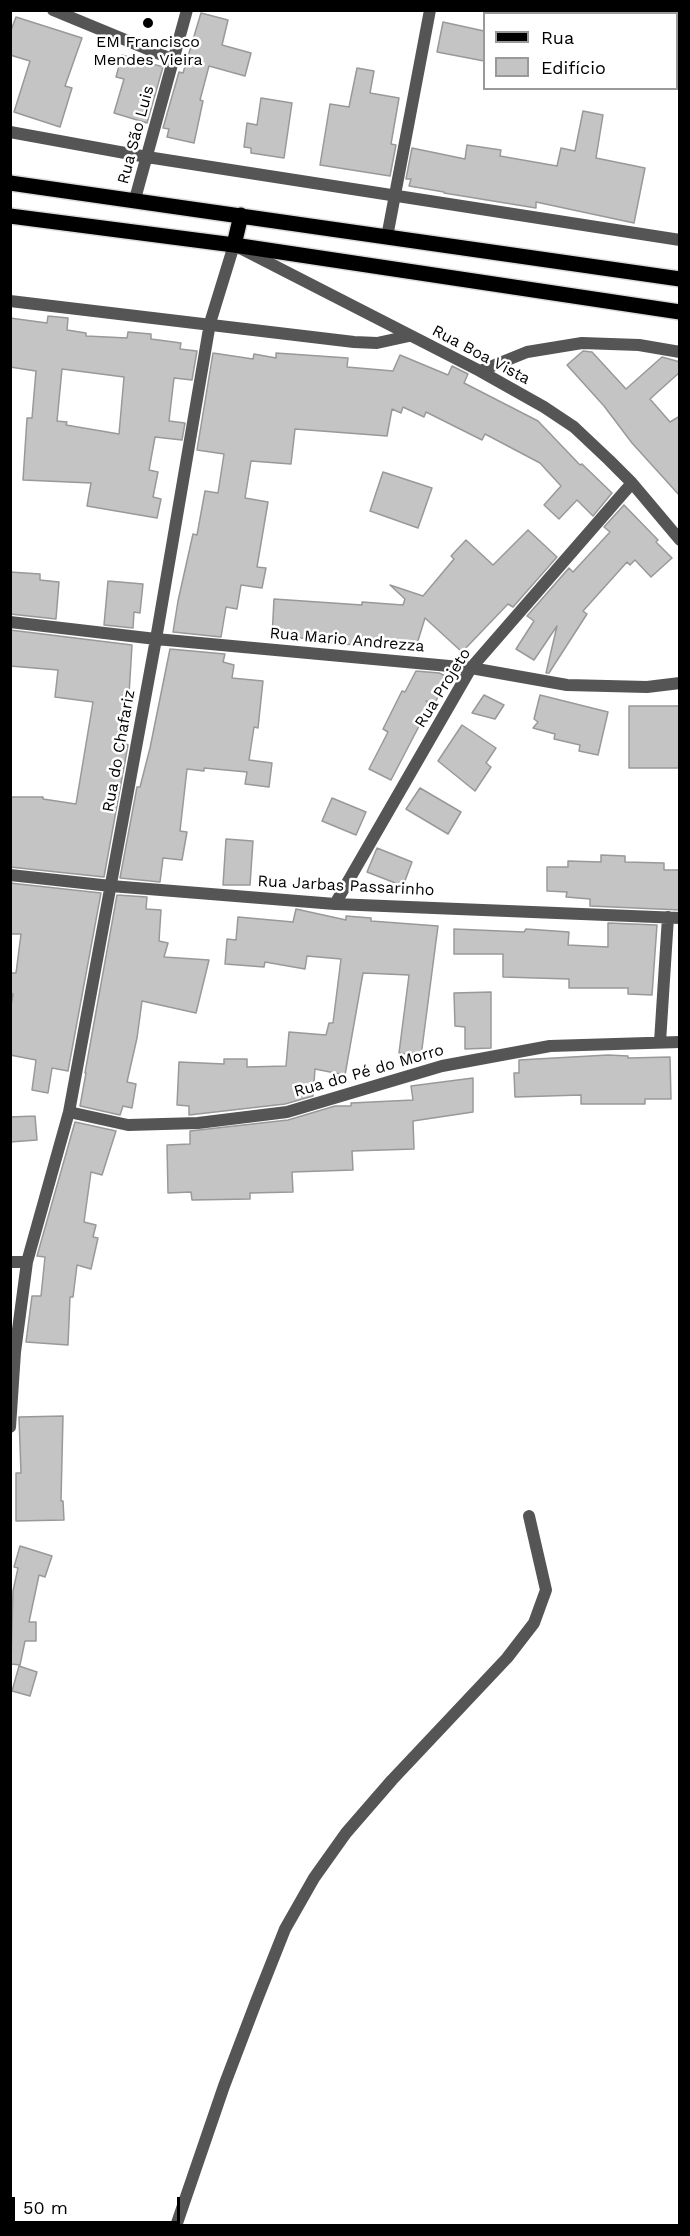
<!DOCTYPE html>
<html>
<head>
<meta charset="utf-8">
<style>
  body { margin:0 }
  #map { position:relative; width:690px; height:2236px; overflow:hidden; background:#fff; font-family:"Work Sans",sans-serif }
  canvas { display:block }
  .frame { position:absolute; inset:0; border:12px solid #000; pointer-events:none }
  .legend { position:absolute; left:483px; top:12px; width:195px; height:78px; box-sizing:border-box; background:#fff; border:2px solid #999; margin:0; padding:8px 10px; list-style:none; font-size:18px; color:#000 }
  .legend li { display:flex; align-items:center; gap:12px; height:30px }
  .legend b { width:30px; border:2px solid #999 }
  .scale { position:absolute; left:12px; top:2197px; width:168px; height:27px; box-sizing:border-box; border:3px solid #000; border-top:0; padding-left:8px; font-size:18px; line-height:21px; white-space:nowrap; color:#000; -webkit-text-stroke:4px #fff; paint-order:stroke }
</style>
</head>
<body>
<div id="map">
<canvas width="690" height="2236"></canvas>
<div class="frame"></div>
<ul class="legend">
<li><b style="height:8px;background:#000"></b>Rua</li>
<li><b style="height:16px;background:#c4c4c4"></b>Edifício</li>
</ul>
<div class="scale">50 m</div>
</div>
<script>
const context = document.querySelector('canvas').getContext('2d');
context.lineJoin = 'round';
function paint(path, color) { context.fillStyle = color; context.fill(path, 'evenodd'); }
const poly = rows => new Path2D(rows.map(r => 'M' + r).join(''));
function trace(path, color, width, dash) { context.strokeStyle = color; context.lineWidth = width; context.lineCap = dash ? 'butt' : 'round'; context.setLineDash(dash || []); context.stroke(path); }
function write(font, color, halo, rows, align = 'center') {
  context.font = font + ' "Work Sans",sans-serif'; context.lineWidth = 5; context.setLineDash([]); context.textBaseline = 'middle'; context.strokeStyle = halo; context.fillStyle = color; for (const [text, x, y, turn = 0] of rows) {
    context.save(); context.translate(x, y); context.rotate((+turn || 0) * Math.PI / 180); context.textAlign = isNaN(turn) ? turn : align; if (halo) context.strokeText(text, 0, 0); context.fillText(text, 0, 0); context.restore();
  }
}
const building = poly([
  [201,13,228,20,222,45,251,53,245,76,209,66,200,100,203,101,194,143,167,137,169,129,163,128,179,72,183,73,201,13],
  [16,17,82,38,65,86,72,88,60,127,14,112,30,61,10,55,10,33,16,17],
  [443,22,484,31,484,61,437,52,443,22],
  [122,55,163,67,147,123,114,113,124,79,116,77,122,55],
  [357,68,374,71,370,93,399,98,391,144,396,145,390,176,320,165,330,104,349,107,357,68],
  [261,98,292,103,284,158,251,153,251,148,244,147,247,123,257,125,261,98],
  [583,111,603,115,596,158,645,168,634,223,536,202,536,208,444,193,444,192,409,186,411,179,406,179,412,148,465,159,467,145,501,150,500,156,557,166,561,148,575,151,583,111],
  [48,316,68,318,67,330,86,333,86,336,127,338,128,332,151,334,151,339,181,343,180,349,197,351,192,380,174,378,169,421,185,423,182,440,155,437,149,470,158,472,153,497,161,499,157,518,87,506,91,483,23,480,27,418,32,418,36,371,10,367,10,318,47,323,48,316],
  [62,369,124,377,119,434,66,425,67,422,57,421,62,369],
  [583,351,592,352,626,389,662,357,680,362,680,372,650,399,670,422,680,416,680,496,632,443,604,406,567,365,583,351],
  [213,353,253,359,254,354,276,358,276,353,348,358,347,367,393,371,400,355,448,375,452,366,468,374,464,383,538,421,580,465,582,464,612,493,593,516,577,500,559,519,544,505,561,486,540,463,485,434,482,440,426,412,424,417,403,407,401,413,392,409,387,436,295,429,291,464,251,461,245,498,268,502,257,567,266,568,262,588,241,585,237,609,226,607,221,637,173,632,178,601,193,534,197,535,205,491,218,493,224,454,197,450,213,353],
  [383,472,432,488,418,528,370,511,383,472],
  [624,505,658,540,656,542,672,558,651,577,635,560,630,565,627,562,583,611,587,614,549,673,546,673,557,626,534,660,516,649,534,621,527,616,569,568,573,572,610,532,604,527,624,505],
  [528,530,557,557,513,607,508,604,462,652,425,618,417,644,357,641,357,645,327,643,327,639,272,637,274,599,362,605,362,602,403,605,405,599,390,585,423,596,454,559,451,556,466,540,493,565,528,530],
  [10,572,40,574,40,580,59,582,56,619,10,614,10,572],
  [108,581,143,584,140,613,134,612,133,628,104,625,108,581],
  [10,630,132,645,126,744,128,745,104,877,10,867,10,797,43,797,43,799,76,804,93,702,55,697,58,670,10,666,10,630],
  [170,649,225,654,223,662,234,665,232,678,263,681,258,728,254,727,249,760,272,763,269,787,245,784,247,772,204,768,204,771,187,769,180,831,187,832,182,860,163,858,160,882,120,878,137,787,140,787,150,748,170,649],
  [416,671,439,673,448,677,435,703,426,701,430,705,391,780,369,769,388,732,383,729,402,691,405,692,416,671],
  [484,695,504,705,495,719,472,713,484,695],
  [540,695,608,712,598,755,579,751,580,745,554,739,555,734,533,728,538,722,534,719,540,695],
  [629,706,680,706,680,768,629,768,629,706],
  [462,725,496,748,486,763,491,767,475,791,438,761,462,725],
  [420,788,461,812,448,834,406,809,420,788],
  [332,798,366,812,356,835,322,821,332,798],
  [226,839,253,841,250,885,223,885,226,839],
  [377,848,412,862,403,886,367,872,377,848],
  [601,855,625,856,625,862,664,863,664,870,680,870,680,910,590,906,590,899,566,897,567,892,547,891,547,867,568,867,568,861,601,862,601,855],
  [10,883,101,893,68,1071,52,1068,48,1093,32,1090,36,1060,10,1055,10,1011,13,994,10,993,10,973,16,973,21,934,10,934,10,883],
  [117,895,147,897,146,909,161,910,159,941,168,943,164,957,209,960,196,1013,142,1001,137,1038,127,1082,136,1084,132,1108,123,1106,120,1115,80,1106,86,1073,85,1073,117,895],
  [296,909,346,920,346,916,371,918,371,921,438,926,421,1056,399,1053,409,975,363,973,345,1075,315,1069,313,1096,285,1104,189,1115,189,1106,177,1105,179,1062,224,1064,224,1059,247,1059,247,1067,286,1066,289,1032,326,1035,329,1023,333,1023,341,959,307,956,305,969,265,962,264,967,225,964,227,939,236,940,238,917,293,922,296,909],
  [608,923,657,925,652,995,628,994,628,988,569,988,569,979,503,977,503,954,454,954,454,929,524,932,526,929,569,932,568,945,608,947,608,923],
  [491,992,491,1048,465,1049,465,1027,455,1026,454,993,491,992],
  [608,1055,628,1056,628,1058,670,1057,671,1099,645,1099,645,1104,581,1104,581,1095,515,1097,514,1073,519,1073,519,1060,608,1055],
  [473,1078,473,1112,413,1121,414,1149,352,1151,353,1170,292,1172,293,1192,250,1193,250,1199,192,1200,191,1192,168,1193,167,1145,190,1144,190,1131,288,1120,335,1106,351,1106,351,1103,413,1100,411,1086,473,1078],
  [35,1116,37,1140,10,1142,10,1117,35,1116],
  [75,1122,116,1131,102,1175,91,1172,84,1222,96,1225,93,1237,98,1238,91,1269,77,1265,73,1297,70,1297,68,1345,26,1342,32,1296,41,1296,45,1257,37,1256,75,1122],
  [63,1416,61,1501,63,1501,64,1520,16,1521,16,1473,21,1473,19,1417,63,1416],
  [20,1546,52,1556,45,1577,39,1575,29,1622,36,1622,36,1641,25,1641,20,1665,11,1664,13,1591,18,1568,14,1567,20,1546],
  [19,1666,37,1672,30,1696,12,1691,19,1666]
]);
const street = poly([
  [53,10,174,60],
  [10,132,147,157,680,240],
  [135,199,187,10],
  [387,237,430,10],
  [10,301,354,342,377,343,409,336],
  [480,371,527,352,582,343,639,345,680,352],
  [10,622,156,639,471,668,567,685,647,687,680,683],
  [10,875,111,886,335,904,680,918],
  [335,904,471,668,632,483],
  [660,1042,668,917],
  [69,1112,128,1125,198,1123,287,1112,442,1066,550,1046,680,1042],
  [10,1262,27,1262],
  [10,1427,15,1352,27,1262,69,1112,156,639,210,323,234,245,480,371,544,407,574,427,609,460,632,483,680,540],
  [176,2226,224,2086,256,2002,285,1929,314,1878,346,1833,392,1780,507,1658,534,1623,546,1590,529,1516]
]);
const primary = poly([
  [10,183,680,279],
  [10,216,234,245,680,312],
  [234,245,241,215]
]);
const markers = [
  [148,23,6,"#000"]
];
const poiNames = [
  ["EM Francisco",148,42],
  ["Mendes Vieira",148,60]
];
const streetNames = [
  ["Rua São Luis",136,135,-75],
  ["Rua Boa Vista",481,355,28],
  ["Rua Mario Andrezza",347,640,5],
  ["Rua Projeto",443,688,-58],
  ["Rua do Chafariz",119,751,-80],
  ["Rua Jarbas Passarinho",346,886,3],
  ["Rua do Pé do Morro",369,1071,-16]
];
paint(building, '#c4c4c4');
trace(building, '#999', 1.5);
trace(primary, '#dbdbdb', 18);
trace(street, '#555', 12);
trace(primary, '#000', 15);
for (const [x, y, r, color] of markers) { const dot = new Path2D(); dot.arc(x, y, r, 0, 2 * Math.PI); context.fillStyle = color; context.fill(dot); trace(dot, '#fff', 2); }
write('16px', '#000', '#fff', poiNames);
write('16px', '#000', '#fff', streetNames);
</script>
</body>
</html>
